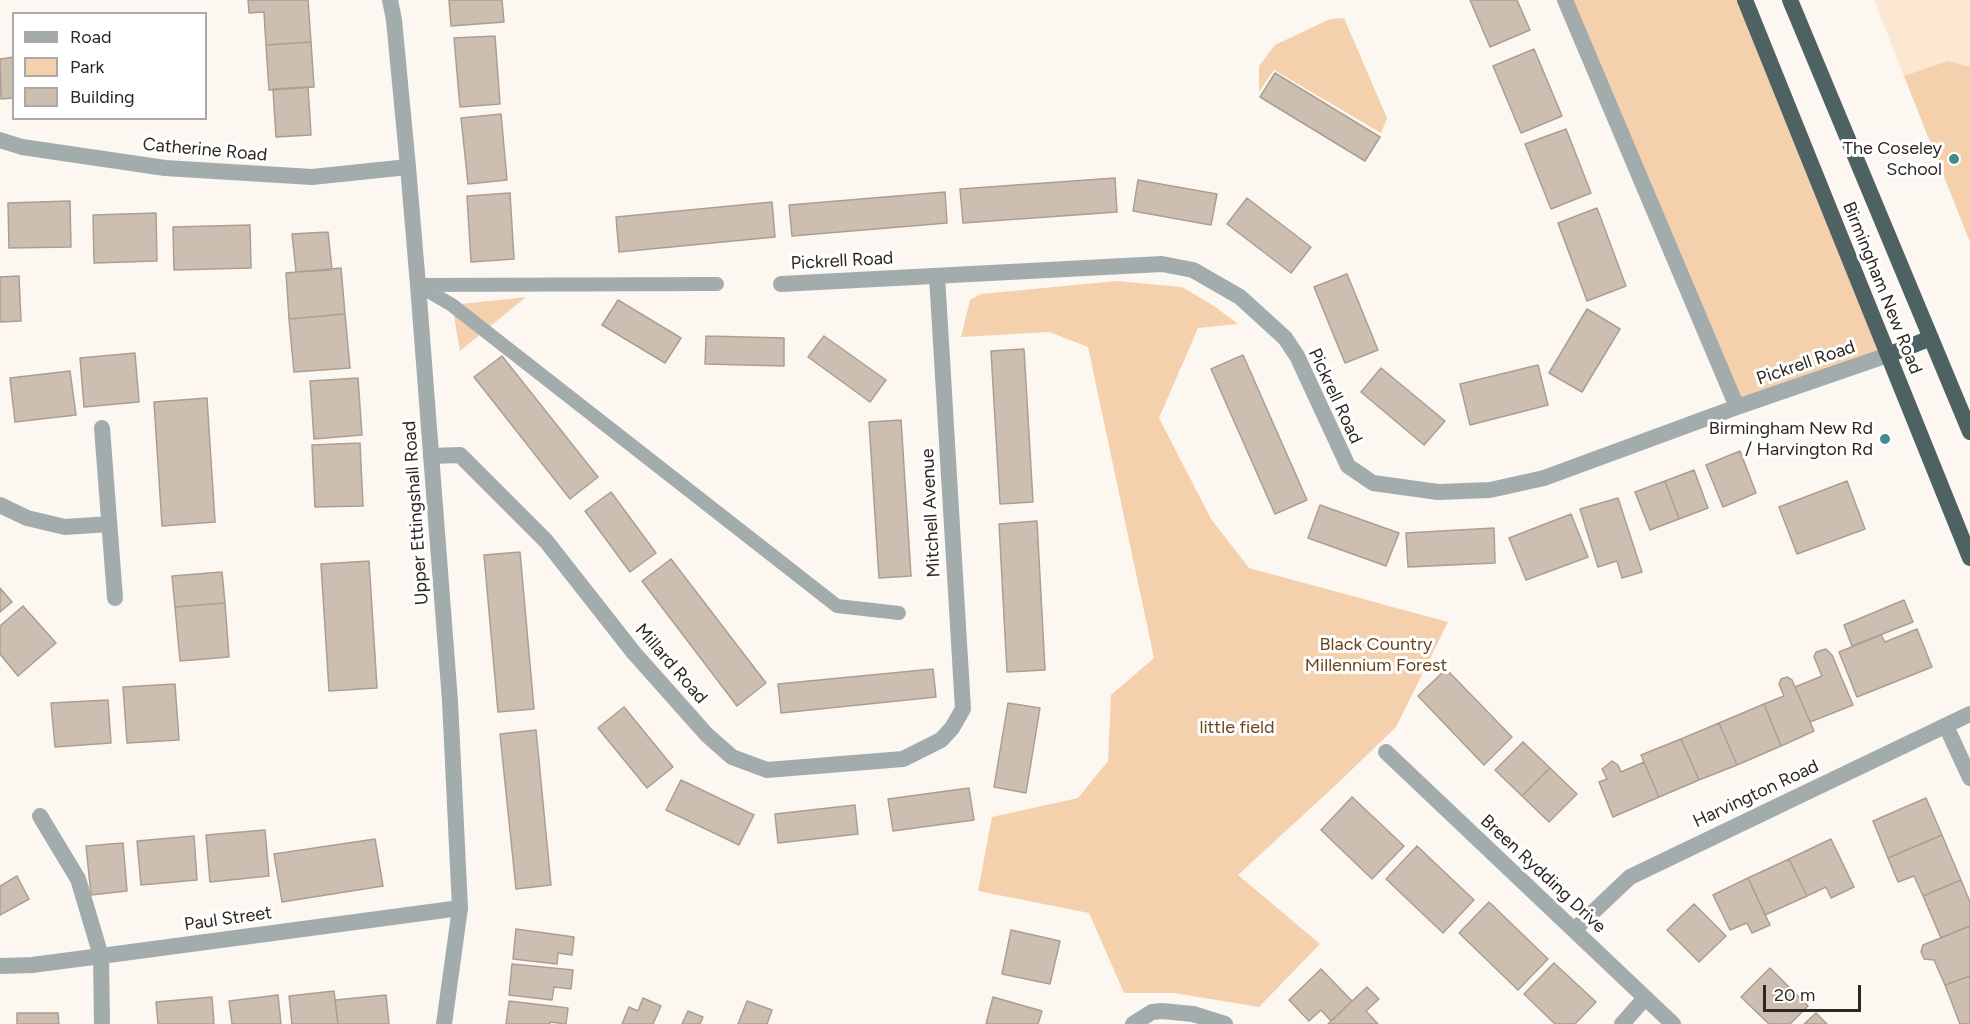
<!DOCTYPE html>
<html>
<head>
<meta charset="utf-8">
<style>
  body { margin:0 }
  #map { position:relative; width:1970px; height:1024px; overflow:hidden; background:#fdf7f1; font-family:Figtree,sans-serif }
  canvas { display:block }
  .legend { position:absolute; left:12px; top:12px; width:195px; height:108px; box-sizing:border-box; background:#fff; border:2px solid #aba9a7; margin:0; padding:8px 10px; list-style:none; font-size:18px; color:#2d2722 }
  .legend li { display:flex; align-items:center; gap:12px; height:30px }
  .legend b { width:30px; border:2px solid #aba9a7 }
  .scale { position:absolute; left:1763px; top:985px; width:98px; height:27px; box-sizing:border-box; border:3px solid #2d2722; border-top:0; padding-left:8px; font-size:18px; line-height:21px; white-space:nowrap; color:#2d2722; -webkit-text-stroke:4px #fff; paint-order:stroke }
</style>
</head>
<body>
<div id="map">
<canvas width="1970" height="1024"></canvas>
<ul class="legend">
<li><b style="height:8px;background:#a2acad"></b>Road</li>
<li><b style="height:16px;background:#f4d0ac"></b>Park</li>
<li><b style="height:16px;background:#ccbeb0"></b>Building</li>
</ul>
<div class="scale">20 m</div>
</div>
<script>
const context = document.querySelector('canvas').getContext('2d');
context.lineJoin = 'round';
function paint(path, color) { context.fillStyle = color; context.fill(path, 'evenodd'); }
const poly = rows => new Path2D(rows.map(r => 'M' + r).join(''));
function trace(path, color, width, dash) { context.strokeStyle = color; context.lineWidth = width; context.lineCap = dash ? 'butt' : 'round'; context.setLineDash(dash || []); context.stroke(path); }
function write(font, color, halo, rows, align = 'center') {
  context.font = font + ' Figtree,sans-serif'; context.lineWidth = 6; context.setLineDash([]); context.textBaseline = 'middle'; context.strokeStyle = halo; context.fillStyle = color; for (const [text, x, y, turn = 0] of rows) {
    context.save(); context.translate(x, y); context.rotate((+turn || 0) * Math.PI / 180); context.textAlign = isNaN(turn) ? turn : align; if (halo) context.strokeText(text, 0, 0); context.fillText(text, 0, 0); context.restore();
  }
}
const built = poly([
  [1874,0,1970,0,1970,242,1904,76]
]);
const green = poly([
  [1565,0,1738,0,1888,355,1737,407],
  [1344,18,1387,118,1381,133,1274,70,1259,92,1259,66,1275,45,1330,19],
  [1948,61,1970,67,1970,242,1904,76],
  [1117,281,1182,287,1214,306,1238,324,1198,328,1159,418,1211,519,1249,568,1448,622,1396,727,1339,782,1238,875,1320,944,1259,1007,1174,993,1124,993,1089,913,978,891,992,817,1078,798,1108,761,1111,695,1154,658,1088,347,1049,332,961,337,970,300,981,294],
  [526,297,460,351,452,305]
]);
const building = poly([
  [248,0,308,0,311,42,266,45,264,12,249,13,248,0],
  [449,0,502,0,504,22,451,26,449,0],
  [1470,0,1517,0,1530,30,1490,47,1470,0],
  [495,36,500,104,460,107,454,38,495,36],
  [311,42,314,87,269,90,266,45,311,42],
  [1534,49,1562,116,1521,133,1493,66,1534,49],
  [14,57,14,98,1,99,0,59,14,57],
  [1275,73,1380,137,1365,161,1260,97,1275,73],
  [308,87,311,135,276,137,273,89,308,87],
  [501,114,507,180,468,184,461,118,501,114],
  [1566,129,1591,193,1551,209,1525,144,1566,129],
  [1115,178,1117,212,963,223,960,189,1115,178],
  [1138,180,1217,194,1211,225,1133,211,1138,180],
  [945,192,947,223,792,236,789,205,945,192],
  [510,193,514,259,471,262,467,196,510,193],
  [1247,198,1311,247,1291,273,1227,224,1247,198],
  [70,201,71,247,9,248,8,203,70,201],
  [772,202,775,237,619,252,616,217,772,202],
  [1597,208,1626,286,1587,301,1558,223,1597,208],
  [156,213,157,261,94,263,93,215,156,213],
  [250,225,251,268,174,270,173,227,250,225],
  [328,232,332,270,296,272,292,234,328,232],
  [341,268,345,314,289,319,286,273,341,268],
  [1347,274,1378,350,1345,363,1314,287,1347,274],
  [19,276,21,321,0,322,0,277,19,276],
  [618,300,681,338,665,363,602,325,618,300],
  [1587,309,1620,329,1582,392,1549,373,1587,309],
  [345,314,350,368,294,372,289,319,345,314],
  [706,336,784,338,784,366,705,364,706,336],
  [824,336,886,380,870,402,808,357,824,336],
  [1024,349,1033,502,1000,504,991,351,1024,349],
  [135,353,139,402,84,407,80,358,135,353],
  [1243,355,1307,500,1275,514,1211,369,1243,355],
  [502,356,598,477,570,499,474,377,502,356],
  [1538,365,1548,405,1470,425,1460,384,1538,365],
  [1381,368,1445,421,1424,445,1361,392,1381,368],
  [70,371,76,415,15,422,10,378,70,371],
  [358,378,362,435,314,439,310,381,358,378],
  [207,398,215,522,162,526,154,402,207,398],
  [901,420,911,576,879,578,869,422,901,420],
  [360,443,363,506,315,507,312,445,360,443],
  [1740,451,1756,493,1723,507,1706,465,1740,451],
  [1694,470,1708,508,1679,519,1665,481,1694,470],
  [1665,481,1679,519,1650,530,1635,492,1665,481],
  [1847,481,1865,529,1797,554,1779,507,1847,481],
  [611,492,656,553,630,572,585,511,611,492],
  [1618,498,1642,572,1622,578,1617,561,1598,567,1580,509,1618,498],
  [1320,505,1399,533,1386,566,1308,538,1320,505],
  [1571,514,1588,557,1526,580,1509,538,1571,514],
  [1037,521,1045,670,1007,672,999,524,1037,521],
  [1494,528,1495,563,1408,567,1406,533,1494,528],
  [520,552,534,709,498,712,484,555,520,552],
  [671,559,766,683,737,706,642,581,671,559],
  [369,561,377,688,329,691,321,564,369,561],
  [222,572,225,603,175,607,172,576,222,572],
  [0,588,12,602,0,612,0,588],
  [1904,600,1913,622,1852,646,1844,625,1904,600],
  [225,603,229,657,180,661,175,607,225,603],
  [23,606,56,643,18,676,0,654,0,626,23,606],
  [1917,629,1932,667,1857,697,1839,652,1881,635,1885,642,1917,629],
  [1826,649,1832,655,1853,705,1810,722,1795,687,1822,676,1814,657,1816,652,1826,649],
  [933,669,936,697,781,713,778,684,933,669],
  [1446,669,1512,737,1484,765,1418,696,1446,669],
  [1787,677,1792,680,1814,731,1781,746,1764,704,1784,696,1779,684,1781,679,1787,677],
  [175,684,179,740,127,743,123,687,175,684],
  [108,700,111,743,55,747,51,703,108,700],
  [1008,703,1040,708,1026,793,994,787,1008,703],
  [1764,704,1781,746,1737,765,1719,723,1764,704],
  [624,707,673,767,647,788,598,728,624,707],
  [1719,723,1737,765,1699,780,1681,739,1719,723],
  [536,730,551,885,516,889,500,734,536,730],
  [1681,739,1699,780,1659,797,1641,755,1681,739],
  [1523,742,1550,768,1522,796,1495,770,1523,742],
  [1612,761,1618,765,1621,772,1644,762,1659,797,1613,817,1599,782,1607,779,1602,769,1612,761],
  [1550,768,1577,794,1549,822,1522,796,1550,768],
  [681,780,754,815,739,845,666,810,681,780],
  [969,788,974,820,893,831,888,799,969,788],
  [1352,797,1404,846,1372,879,1321,830,1352,797],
  [1926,798,1942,835,1888,858,1873,821,1926,798],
  [855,805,858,834,778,843,775,814,855,805],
  [265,830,269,876,210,882,206,835,265,830],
  [1942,835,1961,880,1923,896,1914,876,1898,882,1888,858,1942,835],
  [194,836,197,880,141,885,137,841,194,836],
  [375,839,383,886,282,902,274,854,375,839],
  [1831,839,1854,887,1831,898,1826,887,1807,896,1789,859,1831,839],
  [123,843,127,891,91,895,86,846,123,843],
  [1417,846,1474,900,1443,933,1386,879,1417,846],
  [1789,859,1807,896,1765,915,1748,878,1789,859],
  [17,876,29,899,0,915,0,886,17,876],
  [1748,878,1770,925,1752,933,1747,923,1730,930,1713,895,1748,878],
  [1961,880,1970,902,1970,926,1941,938,1923,896,1961,880],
  [1489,902,1548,959,1518,990,1459,933,1489,902],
  [1694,904,1726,936,1699,962,1667,930,1694,904],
  [1970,926,1970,976,1945,985,1934,960,1924,959,1921,952,1923,945,1970,926],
  [516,929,574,937,572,955,558,953,557,964,513,959,516,929],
  [1011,930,1060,941,1050,984,1002,974,1011,930],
  [1554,963,1596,1002,1575,1024,1555,1024,1524,994,1554,963],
  [512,964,573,970,571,989,554,987,552,1000,509,995,512,964],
  [1770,968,1808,1006,1790,1024,1769,1024,1741,997,1770,968],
  [1321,969,1352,1001,1331,1021,1321,1010,1309,1021,1289,1000,1321,969],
  [1970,976,1970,1024,1960,1024,1945,985,1970,976],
  [1367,987,1379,999,1366,1011,1378,1024,1328,1024,1367,987],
  [334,991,338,1024,292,1024,289,996,334,991],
  [278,995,281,1024,232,1024,229,1001,278,995],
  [386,995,389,1024,338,1024,335,1000,386,995],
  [212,997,214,1024,158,1024,156,1002,212,997],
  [993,997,1042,1011,1038,1024,986,1024,993,997],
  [643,998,661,1006,653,1024,622,1024,629,1007,638,1011,643,998],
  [509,1001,568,1008,566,1024,550,1022,550,1024,506,1024,509,1001],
  [747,1001,772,1010,767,1024,738,1024,747,1001],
  [688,1011,703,1017,700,1024,682,1024,688,1011],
  [17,1013,58,1013,59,1024,17,1024,17,1013],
  [1816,1013,1827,1024,1804,1024,1816,1013]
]);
const service = poly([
  [717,284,418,285,452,305,837,606,899,613]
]);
const minor = poly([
  [1565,0,1737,407],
  [0,140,22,147,165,168,312,177,408,167],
  [781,284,1162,264,1193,270,1240,297,1285,338,1297,356,1348,466,1373,483,1438,492,1490,490,1544,478,1737,407,1888,355],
  [102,428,115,598],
  [431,456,460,455,546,541,634,653,707,735,732,757,767,770,903,759,941,740,952,728,963,709,937,276],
  [0,505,27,518,65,527,109,524],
  [1946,726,1970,778],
  [1386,752,1673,1024],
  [40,816,78,879,101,956,102,1024],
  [1574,930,1630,877,1970,714],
  [0,966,32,965,101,956,460,908],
  [1133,1024,1152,1012,1162,1011,1193,1014,1225,1024],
  [1622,1024,1645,998]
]);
const tertiary = poly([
  [390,0,394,20,408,167,418,285,450,701,460,908,444,1024]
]);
const trunk = poly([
  [1745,0,1970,558],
  [1790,0,1970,432],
  [1888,355,1931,338]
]);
const markers = [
  [1954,159,6,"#438a91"],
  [1885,439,6,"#438a91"]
];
const poiNames = [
  ["The Coseley",1942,149],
  ["School",1942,170],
  ["Birmingham New Rd",1873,429],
  ["/ Harvington Rd",1873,450]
];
const streetNames = [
  ["Catherine Road",205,150,5],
  ["Pickrell Road",842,261,-3],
  ["Birmingham New Road",1882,288,68],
  ["Pickrell Road",1806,363,-19],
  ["Pickrell Road",1335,396,65],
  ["Upper Ettingshall Road",416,513,-94],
  ["Mitchell Avenue",931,513,-93],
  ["Millard Road",671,664,49],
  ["Harvington Road",1756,794,-25],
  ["Breen Rydding Drive",1543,874,43],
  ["Paul Street",228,919,-8]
];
const parkNames = [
  ["Black Country",1376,645],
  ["Millennium Forest",1376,666],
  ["little field",1237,728]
];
paint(built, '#fce7d3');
paint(green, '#f4d0ac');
paint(building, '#ccbeb0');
trace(building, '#ac9e90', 1.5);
trace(service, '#a2acad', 14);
trace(minor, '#a2acad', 16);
trace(tertiary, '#a2acad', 16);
trace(trunk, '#4e6264', 16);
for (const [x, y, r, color] of markers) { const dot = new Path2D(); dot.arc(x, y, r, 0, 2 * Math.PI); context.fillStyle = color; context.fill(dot); trace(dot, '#fff', 2); }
write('18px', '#2d2722', '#fff', poiNames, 'right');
write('18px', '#2d2722', '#fff', streetNames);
write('18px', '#6c461a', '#fff', parkNames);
</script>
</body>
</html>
